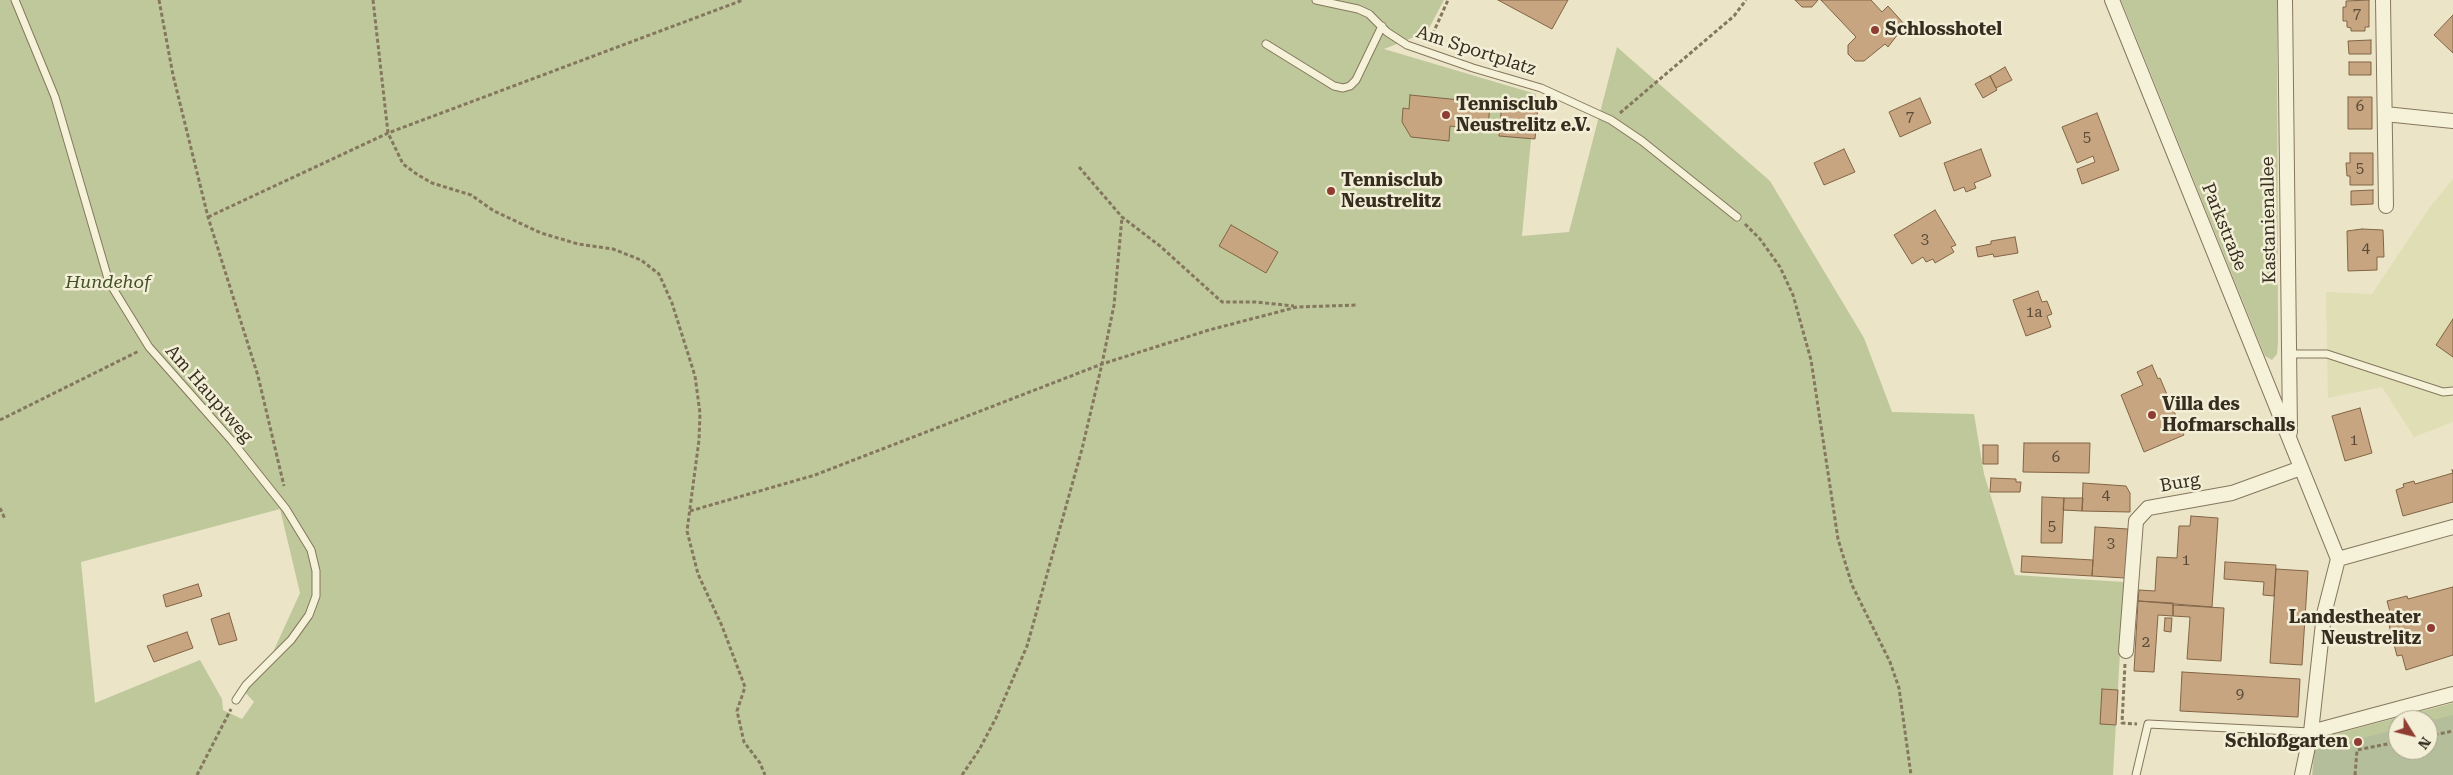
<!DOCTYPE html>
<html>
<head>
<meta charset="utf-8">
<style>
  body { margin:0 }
  #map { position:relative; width:2453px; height:775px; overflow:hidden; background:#ebe4c7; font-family:"Roboto Serif",serif }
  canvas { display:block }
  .north { position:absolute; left:2388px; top:710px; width:50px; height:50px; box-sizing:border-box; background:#f3eed6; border:1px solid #a7a18d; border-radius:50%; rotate:126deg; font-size:14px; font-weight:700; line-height:20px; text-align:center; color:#362d20 }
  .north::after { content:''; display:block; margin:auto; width:18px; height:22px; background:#8f3c32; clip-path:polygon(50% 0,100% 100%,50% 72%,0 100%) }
</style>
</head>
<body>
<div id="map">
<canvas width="2453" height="775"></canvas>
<div class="north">N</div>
</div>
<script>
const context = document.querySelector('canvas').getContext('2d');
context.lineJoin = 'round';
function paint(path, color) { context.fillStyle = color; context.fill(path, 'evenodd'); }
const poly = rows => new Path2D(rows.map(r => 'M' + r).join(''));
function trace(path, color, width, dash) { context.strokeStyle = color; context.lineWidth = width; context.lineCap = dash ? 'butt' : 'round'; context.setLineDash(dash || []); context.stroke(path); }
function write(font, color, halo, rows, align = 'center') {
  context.font = font + ' "Roboto Serif",serif'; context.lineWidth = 5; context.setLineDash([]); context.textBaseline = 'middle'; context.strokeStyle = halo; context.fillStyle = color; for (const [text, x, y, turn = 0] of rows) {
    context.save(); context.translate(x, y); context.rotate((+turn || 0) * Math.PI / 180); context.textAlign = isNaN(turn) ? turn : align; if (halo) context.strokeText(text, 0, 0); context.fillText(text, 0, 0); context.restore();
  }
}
const farmland = poly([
  [2453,179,2453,422,2414,437,2382,387,2328,398,2326,292,2372,294,2430,207]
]);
const green = poly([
  [0,0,1444,0,1427,32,1384,49,1536,94,1534,105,1538,105,1535,139,1531,139,1522,236,1569,232,1617,47,1770,181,1864,338,1892,412,1974,414,1984,474,2015,575,2124,582,2113,775,0,775],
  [280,509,300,593,269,661,245,692,254,702,242,719,223,710,222,699,200,660,95,703,81,562],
  [2121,0,2277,0,2278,343,2277,354,2272,360,2265,356],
  [2453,703,2453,775,2312,775,2314,746,2320,738],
  [2398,720,2428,720,2428,750,2398,750]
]);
const cemetery = poly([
  [2453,715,2453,775,2313,775,2315,750,2398,729,2398,750,2428,750,2428,721]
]);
const building = poly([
  [1498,0,1568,0,1552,29,1498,0],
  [1795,0,1818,0,1812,7,1802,7,1795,0],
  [1821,0,1871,0,1882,12,1888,6,1905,25,1888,47,1885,44,1864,61,1855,61,1848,54,1848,45,1856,37,1821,0],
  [2369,0,2369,27,2365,27,2365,31,2351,31,2351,28,2347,27,2347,21,2343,21,2343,7,2346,7,2346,1,2369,0],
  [2453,15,2453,53,2434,35,2453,15],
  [2371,40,2371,54,2349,54,2348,41,2371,40],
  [2349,62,2371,62,2371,75,2349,75,2349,62],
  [2005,67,2012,80,1996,88,1990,76,2005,67],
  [1990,76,1997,90,1983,98,1975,84,1990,76],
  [1410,95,1490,103,1488,130,1450,126,1449,141,1411,137,1402,122,1403,108,1409,109,1410,95],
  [2348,97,2372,97,2372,129,2348,129,2348,97],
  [1920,98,1931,123,1900,137,1889,112,1920,98],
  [1502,102,1538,105,1535,139,1499,136,1502,102],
  [2097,113,2119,170,2082,184,2077,169,2095,162,2093,156,2077,163,2062,127,2097,113],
  [1844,149,1855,172,1824,185,1814,163,1844,149],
  [1981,149,1991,176,1974,183,1976,188,1966,192,1964,187,1954,191,1944,163,1981,149],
  [2350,153,2373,153,2373,185,2350,185,2350,176,2347,176,2346,163,2350,163,2350,153],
  [2373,190,2373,204,2351,205,2351,191,2373,190],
  [1935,210,1956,245,1951,247,1954,252,1935,263,1933,259,1926,262,1923,257,1912,264,1894,235,1935,210],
  [1231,225,1278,252,1266,273,1219,246,1231,225],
  [2362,229,2383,230,2384,257,2377,257,2377,270,2348,271,2347,231,2362,229],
  [2015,237,2018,253,1994,257,1993,254,1978,257,1976,247,1991,244,1991,241,2015,237],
  [2038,291,2042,302,2047,301,2052,314,2047,316,2051,327,2026,336,2013,300,2038,291],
  [2453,319,2453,357,2436,345,2453,319],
  [2152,365,2158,379,2160,378,2184,435,2144,452,2121,395,2143,385,2137,372,2152,365],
  [2360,408,2372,453,2345,461,2332,416,2360,408],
  [2024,443,2090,443,2089,473,2023,472,2024,443],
  [1983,445,1998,445,1998,464,1983,464,1983,445],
  [2452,470,2453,470,2453,502,2403,516,2396,490,2404,487,2403,484,2414,481,2415,484,2453,473,2452,470],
  [1991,478,2016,479,2016,482,2021,482,2020,492,1990,492,1991,478],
  [2083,483,2126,486,2130,493,2130,512,2082,511,2083,483],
  [2042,497,2064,498,2062,543,2041,543,2042,497],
  [2064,498,2083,498,2082,511,2063,510,2064,498],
  [2191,516,2218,518,2212,607,2138,601,2139,590,2155,591,2157,557,2177,558,2179,526,2190,526,2191,516],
  [2095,527,2128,529,2125,578,2092,576,2095,527],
  [2022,556,2093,560,2092,576,2021,572,2022,556],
  [2225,562,2276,565,2274,596,2263,595,2264,582,2224,579,2225,562],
  [2276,569,2308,571,2302,665,2270,663,2276,569],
  [198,584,202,596,166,607,163,595,198,584],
  [2453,587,2453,655,2406,670,2402,655,2397,656,2387,617,2391,616,2387,601,2407,596,2408,599,2453,587],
  [2138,601,2173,603,2173,616,2158,615,2154,672,2134,671,2138,601],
  [2173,605,2224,608,2221,661,2187,659,2190,617,2173,616,2173,605],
  [229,613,237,640,219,645,211,619,229,613],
  [2165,618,2172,618,2171,632,2164,631,2165,618],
  [187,632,193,648,154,662,147,646,187,632],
  [2182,672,2300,679,2298,717,2180,711,2182,672],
  [2102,689,2118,690,2116,725,2100,724,2102,689]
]);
const path = poly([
  [159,0,173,75,208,217,258,376,284,486],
  [373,0,388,133,403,164,418,175,432,183,471,195,494,211,541,233,578,244,613,249,641,260,659,274,672,303,695,376,700,413,699,440,687,531,698,574,722,626,745,687,737,711,744,742,760,763,765,775],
  [1430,40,1448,0],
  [1620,113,1734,16,1746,0],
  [1079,167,1122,217,1160,246,1222,302,1256,302,1294,306],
  [208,217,388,133,743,0],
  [1745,224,1760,239,1780,267,1793,295,1811,360,1838,539,1852,585,1890,662,1899,688,1911,775],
  [0,420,139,351],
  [0,508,5,519],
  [690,511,815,475,1102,364,1209,330,1297,307,1358,305],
  [2125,664,2122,723,2137,724],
  [2428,736,2453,731],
  [197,775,231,709],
  [962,775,979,750,996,718,1027,646,1082,449,1102,364,1114,305,1122,217],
  [2355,775,2357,750,2398,742]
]);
const lane = poly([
  [15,0,55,97,109,282,149,347,232,441,286,509,311,550,316,571,316,596,309,615,291,640,246,685,236,700],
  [1316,0,1358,9,1369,14,1387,32,1407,45,1473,68,1541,88,1611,120,1642,141,1737,217],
  [1266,44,1334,86,1343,88,1350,86,1356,80,1382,26],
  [2289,354,2327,354,2443,392,2453,391],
  [2136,775,2148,724,2311,732]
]);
const street = poly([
  [2112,0,2338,559],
  [2285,0,2290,432],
  [2383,0,2386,206],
  [2385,114,2453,121],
  [2338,559,2453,527],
  [2126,651,2136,521,2148,508,2232,493,2301,468],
  [2311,732,2453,694],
  [2302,775,2311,732,2324,614,2338,559]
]);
const markers = [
  [1875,30,5,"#8f3c32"],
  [1446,115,5,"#8f3c32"],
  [1331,191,5,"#8f3c32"],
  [2152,415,5,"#8f3c32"],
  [2431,628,5,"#8f3c32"],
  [2358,742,5,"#8f3c32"]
];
const numberNames = [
  ["7",2357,14],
  ["6",2360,107],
  ["7",1910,117],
  ["5",2087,138],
  ["5",2360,169],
  ["3",1925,240],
  ["4",2366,249],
  ["1a",2034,313],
  ["1",2354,441],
  ["6",2056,458],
  ["4",2106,496],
  ["5",2052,527],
  ["3",2111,544],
  ["1",2186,561],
  ["2",2146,643],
  ["9",2240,695]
];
const poiNames = [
  ["Schlosshotel",1885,30],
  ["Tennisclub",1456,105],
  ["Neustrelitz e.V.",1456,126],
  ["Tennisclub",1341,181],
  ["Neustrelitz",1341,202],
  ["Villa des",2162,405],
  ["Hofmarschalls",2162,426],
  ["Landestheater",2421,618,"right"],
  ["Neustrelitz",2421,639,"right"],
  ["Schloßgarten",2348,742,"right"]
];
const streetNames = [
  ["Am Sportplatz",1476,51,18],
  ["Kastanienallee",2269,220,-91],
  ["Parkstraße",2224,227,68],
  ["Am Hauptweg",209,394,49],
  ["Burg",2180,483,-10]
];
const parkNames = [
  ["Hundehof",108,283]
];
paint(farmland, '#e0deb5');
paint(green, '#bec89b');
paint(cemetery, '#b5be9a');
paint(building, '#c6a580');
trace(building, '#826445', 1);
trace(lane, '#85775e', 9);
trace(street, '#85775e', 16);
trace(path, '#85775e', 3, [4, 2.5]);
trace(lane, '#f6f1d9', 7);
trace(street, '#f6f1d9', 14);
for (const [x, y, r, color] of markers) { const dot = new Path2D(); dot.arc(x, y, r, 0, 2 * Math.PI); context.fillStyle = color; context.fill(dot); trace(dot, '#f3eed6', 2); }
write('15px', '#5a4b38', null, numberNames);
write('bold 18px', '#362d20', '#f3eed6', poiNames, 'left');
write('18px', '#362d20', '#f3eed6', streetNames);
write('italic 18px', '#425128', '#f3eed6', parkNames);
</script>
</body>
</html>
